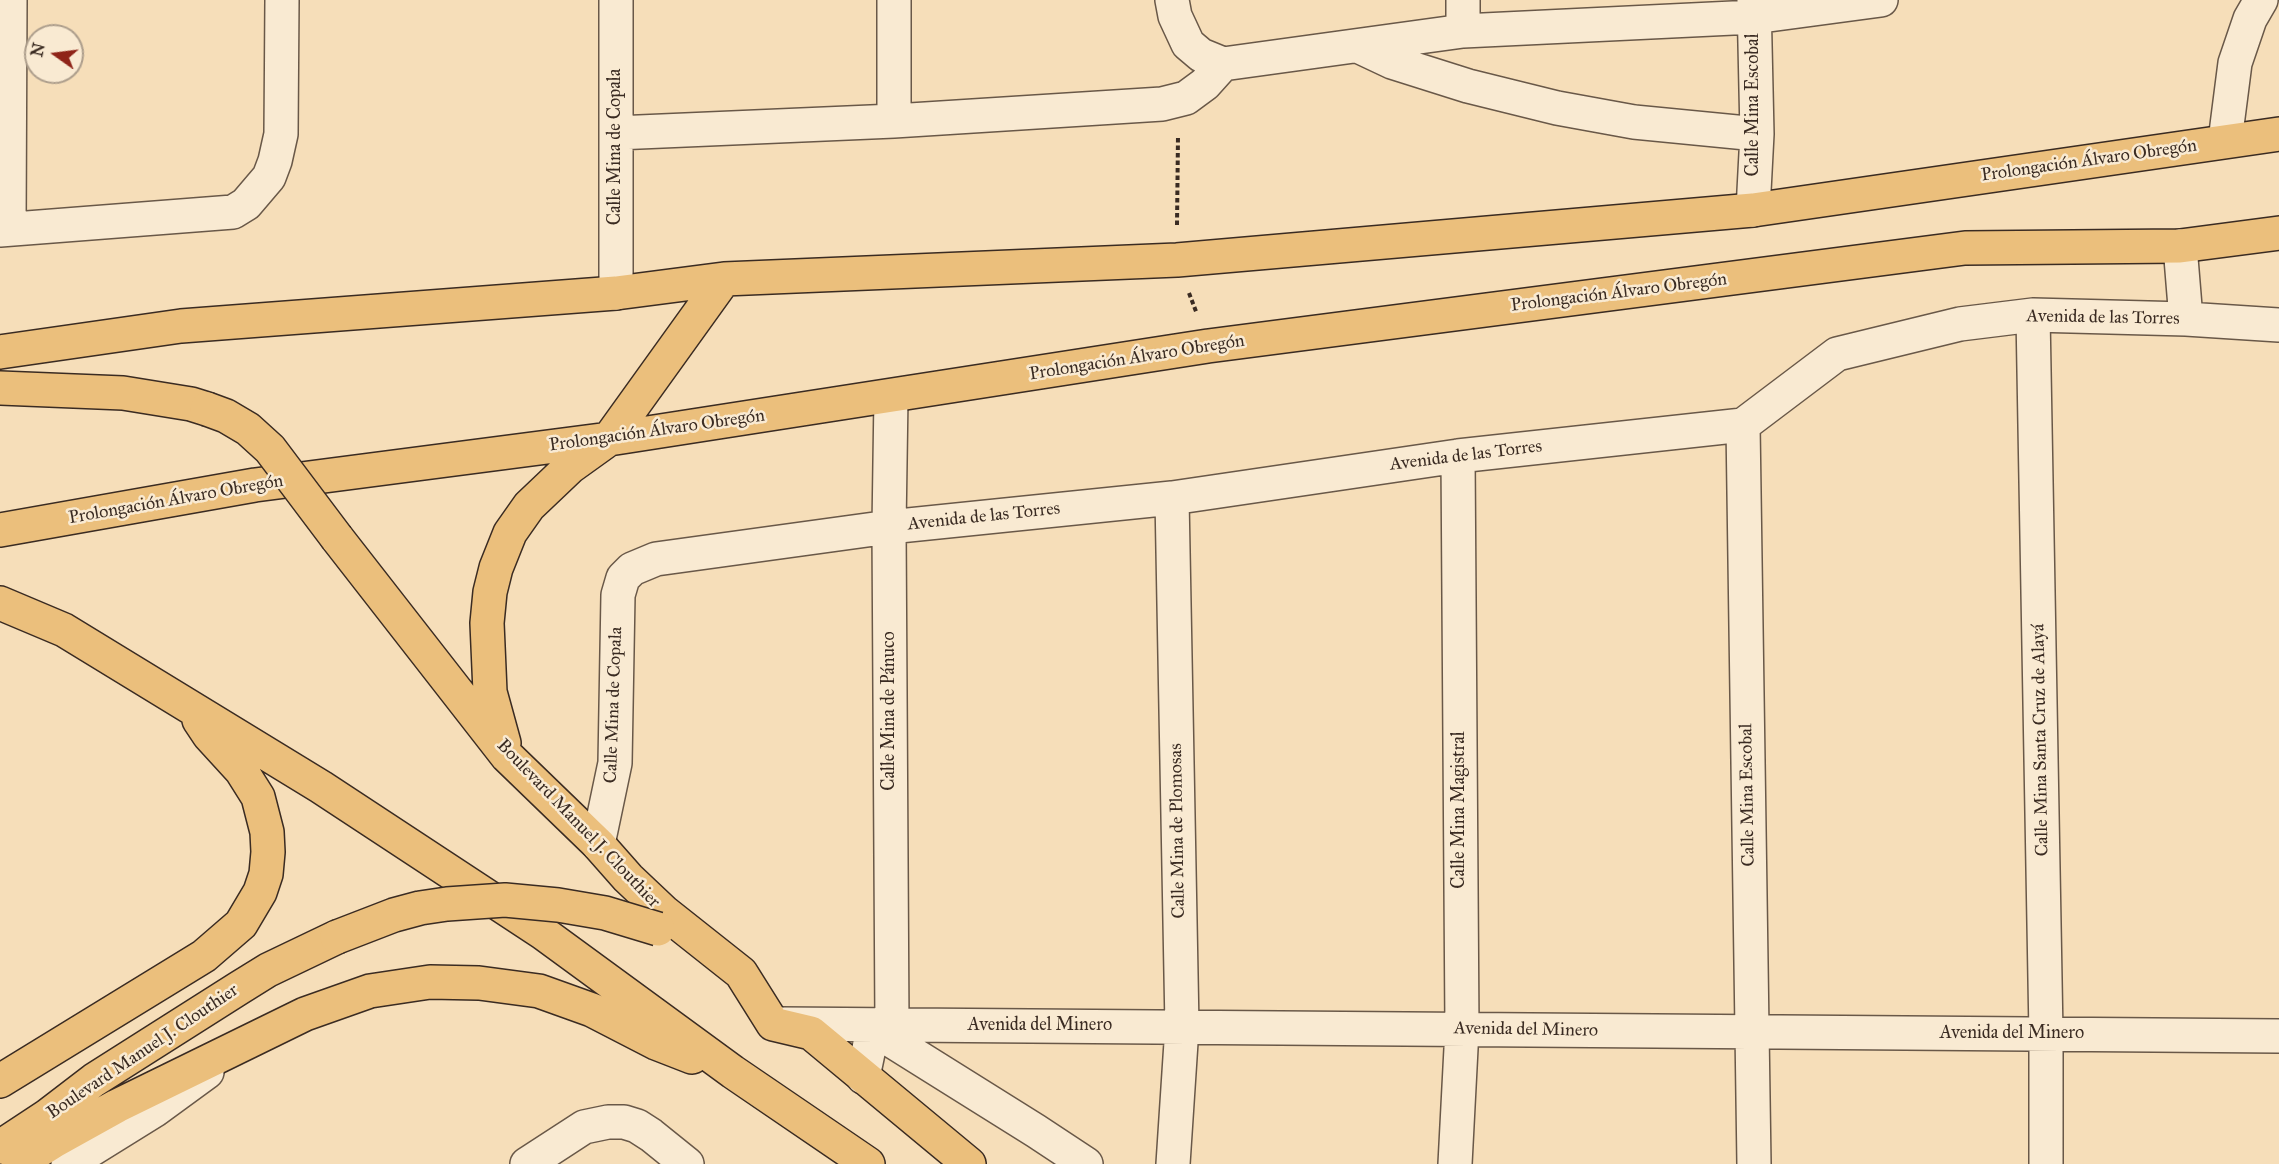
<!DOCTYPE html>
<html>
<head>
<meta charset="utf-8">
<style>
  body { margin:0 }
  #map { position:relative; width:2279px; height:1164px; overflow:hidden; background:#f6deb9; font-family:"IM FELL Great Primer",serif }
  canvas { display:block }
  .north { position:absolute; left:24px; top:24px; width:60px; height:60px; box-sizing:border-box; background:#f9ead2; border:2px solid #ad9e8c; border-radius:50%; rotate:284deg; font-size:16px; font-weight:700; line-height:24px; text-align:center; color:#3a2b22 }
  .north::after { content:''; display:block; margin:auto; width:21px; height:27px; background:#8f2418; clip-path:polygon(50% 0,100% 100%,50% 72%,0 100%) }
</style>
</head>
<body>
<div id="map">
<canvas width="2279" height="1164"></canvas>
<div class="north">N</div>
</div>
<script>
const context = document.querySelector('canvas').getContext('2d');
context.lineJoin = 'round';
const poly = rows => new Path2D(rows.map(r => 'M' + r).join(''));
function trace(path, color, width, dash) { context.strokeStyle = color; context.lineWidth = width; context.lineCap = dash ? 'butt' : 'round'; context.setLineDash(dash || []); context.stroke(path); }
function write(font, color, halo, rows, align = 'center') {
  context.font = font + ' "IM FELL Great Primer",serif'; context.lineWidth = 5; context.setLineDash([]); context.textBaseline = 'middle'; context.strokeStyle = halo; context.fillStyle = color; for (const [text, x, y, turn = 0] of rows) {
    context.save(); context.translate(x, y); context.rotate((+turn || 0) * Math.PI / 180); context.textAlign = isNaN(turn) ? turn : align; if (halo) context.strokeText(text, 0, 0); context.fillText(text, 0, 0); context.restore();
  }
}
const path = poly([
  [1177,225,1178,136],
  [1189,293,1197,314]
]);
const minor = poly([
  [894,0,894,121],
  [1172,0,1175,16,1188,44,1201,55,1223,64],
  [1463,31,1463,0],
  [1358,46,1392,62,1468,86,1557,108,1634,122,1757,134],
  [616,133,894,121,1162,104,1186,98,1205,84,1223,64,1463,31,1754,17,1881,0],
  [2225,141,2235,63,2250,19,2261,0],
  [1753,210,1757,134,1754,0],
  [9,228,10,0],
  [0,230,233,212,246,204,269,177,275,161,281,134,282,0],
  [2180,246,2186,319],
  [616,293,616,0],
  [2033,315,2046,1034,2046,1164],
  [1743,425,1754,1164],
  [1172,498,1182,1027,1173,1164],
  [598,844,615,763,618,595,623,578,632,569,656,559,889,527,1172,498,1458,456,1743,425,1837,354,1960,324,2033,315,2186,319,2279,325],
  [781,1024,2279,1036],
  [873,1029,1036,1131,1086,1164],
  [863,1077,873,1029,892,1025,889,527,891,397],
  [68,1164,155,1110,207,1072],
  [527,1164,584,1127,608,1122,624,1122,637,1126,651,1135,687,1164],
  [1455,1164,1462,1029,1458,456]
]);
const major = poly([
  [0,352,181,326,616,293,724,279,1177,260,1753,210,2279,134],
  [0,388,123,393,191,404,207,409],
  [0,530,255,485,609,439,1208,346,1965,248,2180,246,2279,233],
  [337,538,507,756,598,844,628,878,664,912,741,973,773,1024,811,1033,969,1164],
  [0,603,64,630,321,787,543,933,733,1072,868,1164],
  [504,743,490,692,487,623,490,592,496,568,510,533,529,506,549,487,570,467,609,439,724,279],
  [0,1081,204,956,241,924,260,892,266,874,268,852,267,832,258,797,241,770,209,735,199,720],
  [0,1147,47,1116,94,1080,239,988,268,970,337,937],
  [18,1164,54,1141,117,1106,305,1014,370,991,430,982,479,983,539,991,592,1010,656,1043,692,1057]
]);
const majorBridge = poly([
  [207,409,226,416,248,429,270,449,337,538],
  [337,937,394,915,420,908,447,904,505,900,558,905,605,913,658,929]
]);
const streetNames = [
  ["Calle Mina Escobal",1754,105,-90],
  ["Calle Mina de Copala",616,147,-90],
  ["Prolongación Álvaro Obregón",2089,161,-8],
  ["Prolongación Álvaro Obregón",1619,293,-7],
  ["Avenida de las Torres",2103,318,1],
  ["Prolongación Álvaro Obregón",1137,358,-9],
  ["Prolongación Álvaro Obregón",657,431,-8],
  ["Avenida de las Torres",1466,456,-7],
  ["Prolongación Álvaro Obregón",176,500,-10],
  ["Avenida de las Torres",984,517,-6],
  ["Calle Mina de Copala",614,705,-88],
  ["Calle Mina de Pánuco",890,711,-90],
  ["Calle Mina Santa Cruz de Alayá",2041,740,-91],
  ["Calle Mina Escobal",1748,795,-91],
  ["Calle Mina Magistral",1460,810,-90],
  ["Boulevard Manuel J. Clouthier",578,824,46],
  ["Calle Mina de Plomosas",1178,831,-91],
  ["Avenida del Minero",1040,1026],
  ["Avenida del Minero",1526,1030,1],
  ["Avenida del Minero",2012,1034],
  ["Boulevard Manuel J. Clouthier",143,1052,-34]
];
trace(minor, '#695848', 36);
trace(major, '#3a2b22', 36);
trace(path, '#3a2b22', 4, [4.5, 3]);
trace(minor, '#f9ead2', 33);
trace(major, '#ebbf7c', 33);
trace(majorBridge, '#3a2b22', 36, []);
trace(majorBridge, '#ebbf7c', 33);
write('18px', '#3a2b22', '#f9ead2', streetNames);
</script>
</body>
</html>
